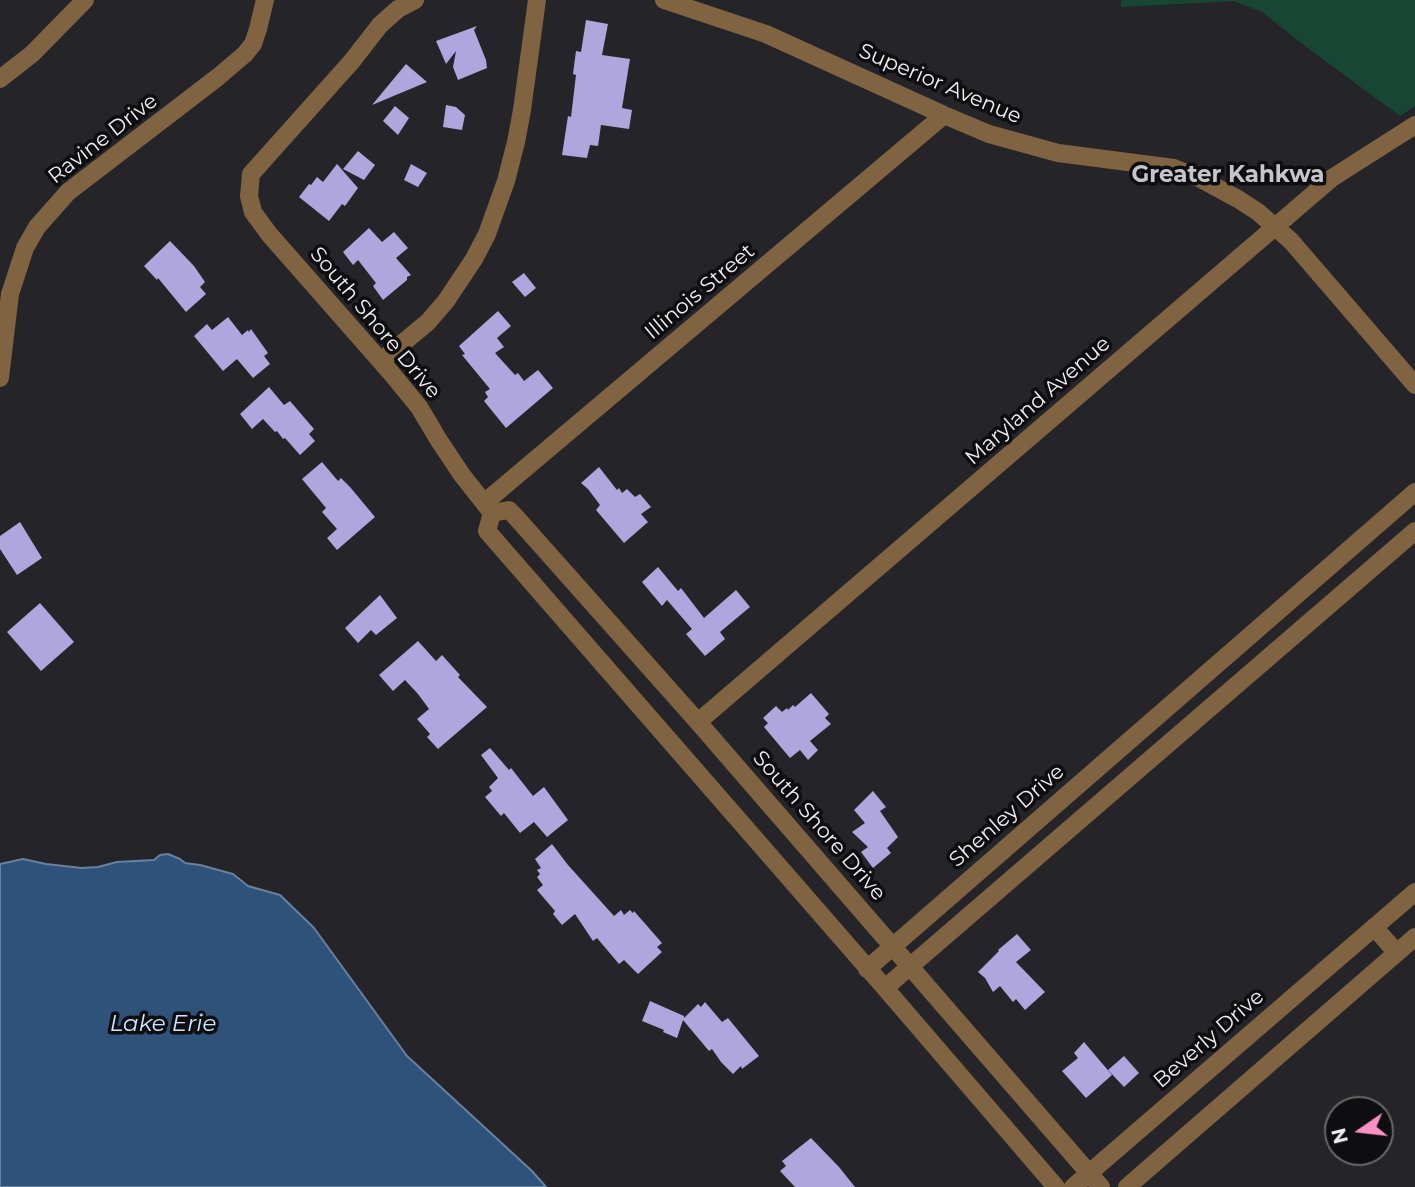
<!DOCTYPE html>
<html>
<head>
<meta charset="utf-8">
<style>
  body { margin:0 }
  #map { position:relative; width:1415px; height:1187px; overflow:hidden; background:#252429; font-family:Montserrat,sans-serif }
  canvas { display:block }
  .north { position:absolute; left:1324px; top:1096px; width:70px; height:70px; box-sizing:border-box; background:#0e0e10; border:2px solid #68686a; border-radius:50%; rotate:256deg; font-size:19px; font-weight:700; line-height:28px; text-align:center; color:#efeff2 }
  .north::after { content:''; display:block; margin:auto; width:24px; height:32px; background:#fc8fc3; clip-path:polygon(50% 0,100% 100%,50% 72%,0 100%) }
</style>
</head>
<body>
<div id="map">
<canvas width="1415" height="1187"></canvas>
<div class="north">N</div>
</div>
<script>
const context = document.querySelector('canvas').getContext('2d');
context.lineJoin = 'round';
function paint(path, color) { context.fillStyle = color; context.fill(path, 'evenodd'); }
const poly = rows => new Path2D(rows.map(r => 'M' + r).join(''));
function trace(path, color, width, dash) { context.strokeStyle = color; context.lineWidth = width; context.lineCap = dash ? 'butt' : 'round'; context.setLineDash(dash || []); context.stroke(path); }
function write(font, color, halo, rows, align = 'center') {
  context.font = font + ' Montserrat,sans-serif'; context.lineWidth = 7; context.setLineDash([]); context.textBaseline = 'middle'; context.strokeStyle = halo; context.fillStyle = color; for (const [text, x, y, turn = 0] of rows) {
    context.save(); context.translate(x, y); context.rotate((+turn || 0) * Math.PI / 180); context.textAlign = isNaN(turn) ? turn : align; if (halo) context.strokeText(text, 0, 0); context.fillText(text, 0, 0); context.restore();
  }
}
const green = poly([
  [1121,0,1415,0,1415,106,1400,116,1305,46,1262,12,1234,1,1121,7]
]);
const water = poly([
  [168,854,180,859,185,863,200,865,233,874,248,886,280,895,314,928,407,1056,532,1171,546,1187,0,1187,0,864,23,859,46,864,82,868,98,867,117,862,154,860,160,855,168,854]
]);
const building = poly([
  [586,20,608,24,602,55,630,59,622,108,632,110,629,129,601,125,598,146,590,145,587,158,562,155,568,116,571,117,576,75,573,74,576,51,581,52],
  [477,26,474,30,486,60,487,68,458,80,453,67,456,51,446,64,436,41],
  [406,64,427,82,372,105],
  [446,105,456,107,465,115,462,130,443,127],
  [395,106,409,118,398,135,383,121],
  [358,151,375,165,364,180,343,169],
  [337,164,358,188,345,206,342,204,329,221,299,197,309,184,311,185,317,177,323,182],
  [411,164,427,173,418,187,404,180],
  [369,228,382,242,394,232,408,248,396,258,411,275,407,277,407,280,383,300,373,286,376,283,358,260,353,265,343,252],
  [170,241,194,266,205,282,200,287,206,294,186,312,158,278,157,280,144,266],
  [524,273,536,288,525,297,512,282],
  [498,311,511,326,497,338,504,347,495,353,515,375,518,373,524,381,538,370,553,388,506,428,484,401,488,397,485,392,490,389,462,355,465,354,459,346],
  [228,317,242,335,248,330,249,332,251,329,268,353,264,356,270,364,253,378,237,359,223,371,194,336,207,324,212,330],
  [269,387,284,405,290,401,314,429,309,434,315,441,300,455,285,438,283,439,277,431,275,432,263,419,252,429,240,414],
  [322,462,338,481,341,478,350,487,375,517,337,550,327,538,337,529,322,512,326,508,302,479],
  [599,467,617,490,619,488,622,493,627,489,635,497,640,494,651,507,641,514,648,522,624,543,596,510,600,505,588,489,581,483],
  [20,522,42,558,17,575,0,549,0,536],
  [658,567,678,591,681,588,704,618,736,590,750,607,720,632,725,639,705,656,686,634,692,629,667,600,662,606,642,582],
  [380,595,397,618,376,635,371,630,358,643,345,628],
  [40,603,74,642,41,671,7,632],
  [418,641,436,661,442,655,460,675,458,677,487,707,438,749,427,737,430,734,417,719,429,709,418,694,405,680,393,691,379,675],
  [811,693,829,714,825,718,831,724,810,741,818,750,808,760,800,750,790,758,764,727,768,723,763,718,776,706,782,712,787,708,788,710,793,705,795,707],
  [490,748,509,770,511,768,533,796,544,787,568,820,547,837,534,822,520,833,504,813,501,816,485,797,492,791,489,787,498,778,481,755],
  [873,791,886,807,880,811,898,837,887,848,891,853,873,868,861,852,868,847,852,832,865,823,854,810],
  [552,844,568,865,614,916,621,910,624,915,630,910,633,913,634,911,662,943,657,947,662,952,638,974,624,960,619,964,597,938,593,941,575,914,562,925,553,914,555,911,537,890,543,885,537,877,540,874,537,870,541,868,535,859],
  [1017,934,1031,950,1016,962,1045,992,1025,1010,1016,999,1013,1002,1000,986,993,992,985,978,978,972,999,951,998,950],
  [650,1001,684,1016,684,1018,698,1004,701,1007,705,1002,722,1022,728,1018,759,1056,742,1069,741,1066,733,1074,721,1062,712,1049,709,1051,683,1020,677,1038,663,1032,664,1030,642,1021],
  [1084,1042,1112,1075,1086,1098,1062,1071,1078,1058,1074,1053],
  [1124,1056,1139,1073,1124,1087,1108,1070],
  [811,1138,839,1167,855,1187,795,1187,780,1171,786,1166,782,1161]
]);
const minor = poly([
  [415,0,398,9,380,25,352,61,251,174,249,196,253,212,269,234,392,374,419,407,431,427,438,439,462,475,492,513],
  [664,0,766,34,944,115,989,134,1058,153,1174,168,1201,179,1238,199,1258,212,1291,241,1415,385],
  [0,79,32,54,85,0],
  [381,361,428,322,446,301,474,259,487,234,506,181,516,142,522,110,537,0],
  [0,378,10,294,25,248,37,227,68,192,218,77,245,54,253,44,258,29,265,0],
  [484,503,944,115],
  [698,722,1332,178,1415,125],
  [1374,927,1397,953],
  [867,969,1415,492],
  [885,988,1415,531],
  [1056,1187,885,988,487,531,492,513,509,510,514,515,698,722,1101,1187],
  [1073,1187,1415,892],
  [1127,1187,1415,937]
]);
const streetNames = [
  ["Superior Avenue",940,84,23],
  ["Ravine Drive",103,139,-38],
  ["Illinois Street",700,292,-40],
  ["South Shore Drive",375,323,50],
  ["Maryland Avenue",1038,401,-41],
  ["Shenley Drive",1007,816,-41],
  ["South Shore Drive",819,826,49],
  ["Beverly Drive",1209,1039,-41]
];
const neighbourhoodNames = [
  ["Greater Kahkwa",1228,175]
];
const waterNames = [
  ["Lake Erie",163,1024]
];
paint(green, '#174634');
paint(water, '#2f527a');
trace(water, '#69819e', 2);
paint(building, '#afa6dd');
trace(minor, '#806340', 18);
write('21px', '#efeff2', '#0e0e10', streetNames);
write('bold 23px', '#c5c5cc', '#0e0e10', neighbourhoodNames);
write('italic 23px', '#cee4ff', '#0e0e10', waterNames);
</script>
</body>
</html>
